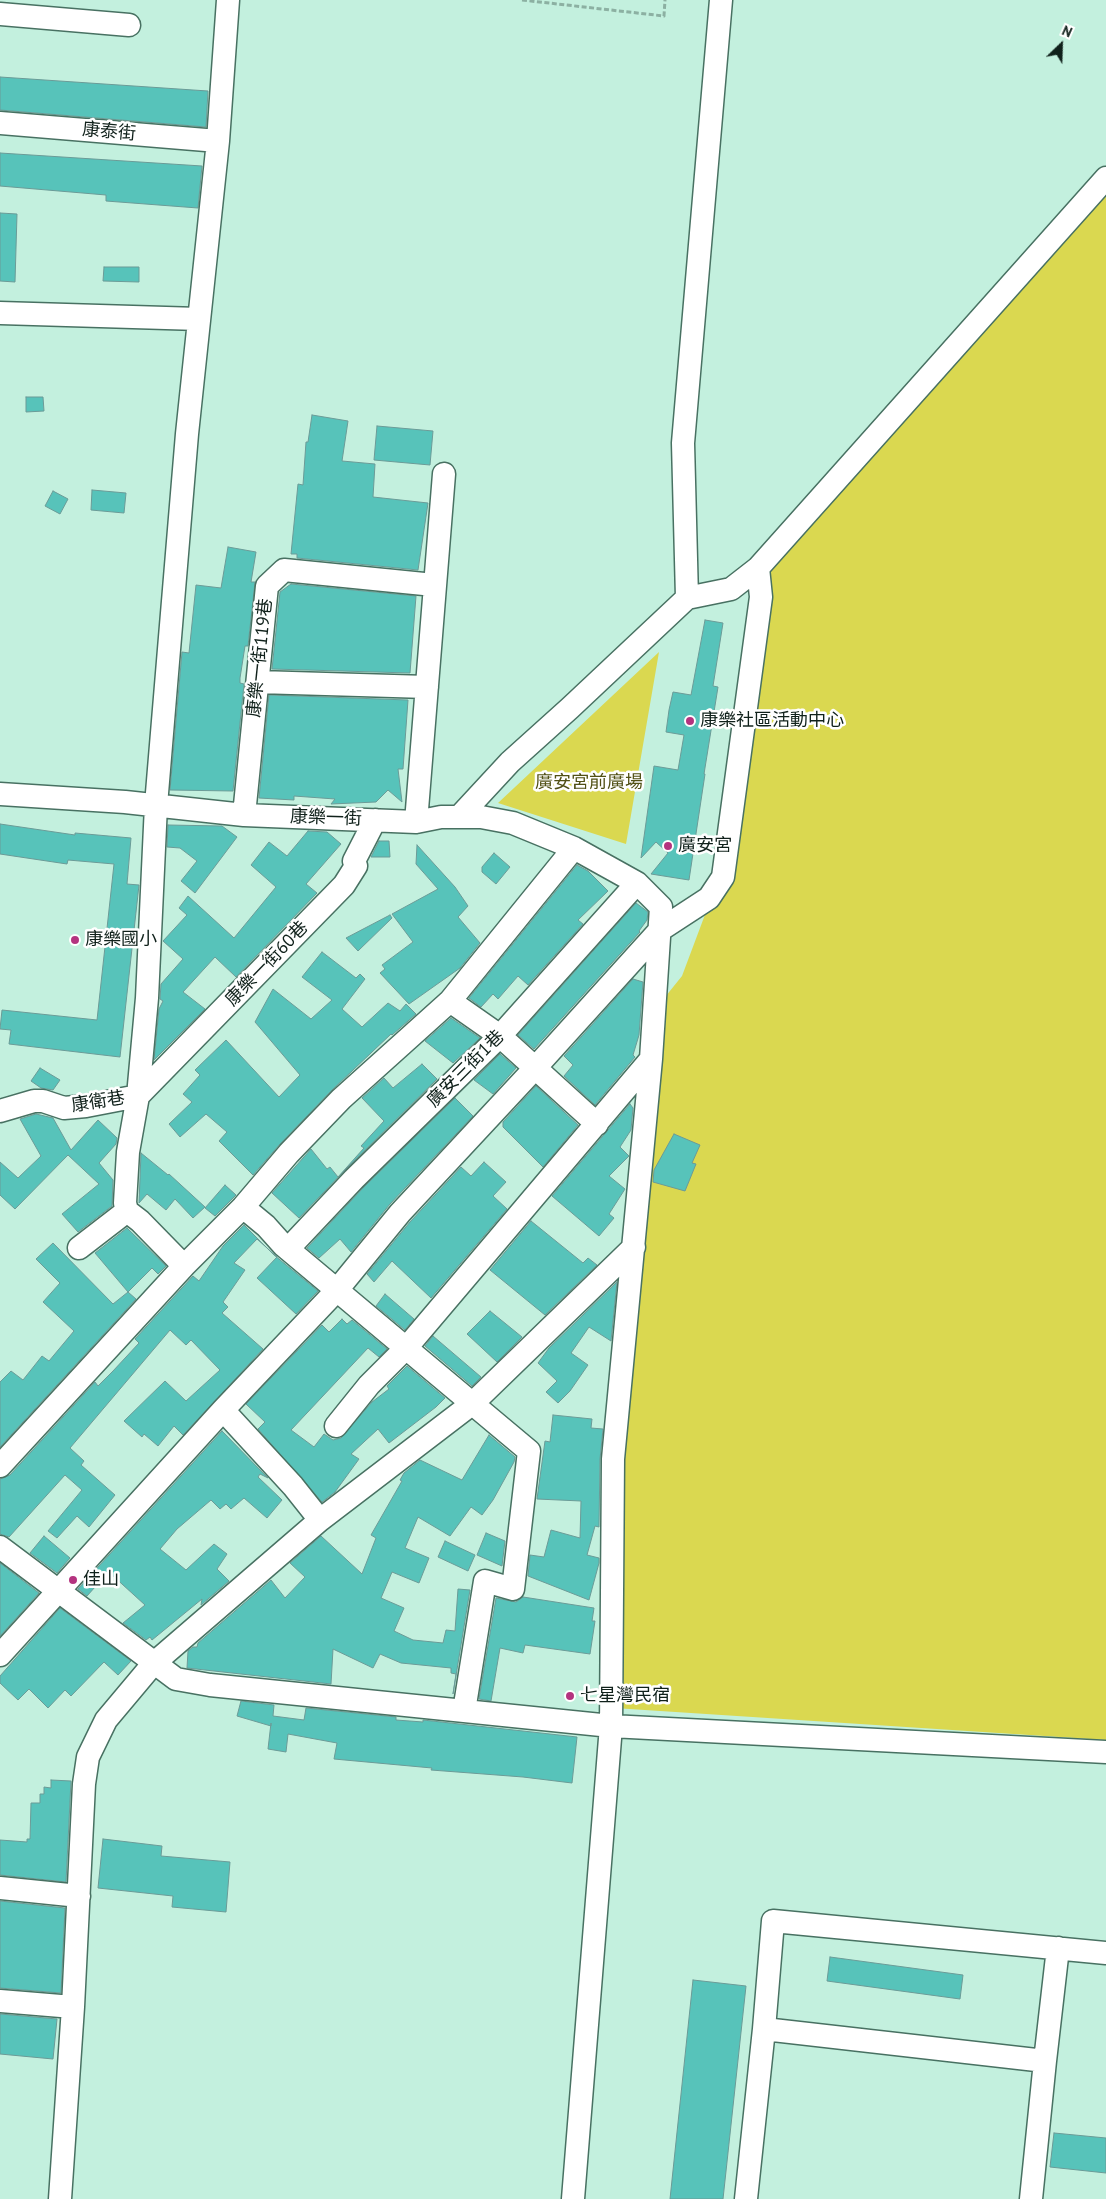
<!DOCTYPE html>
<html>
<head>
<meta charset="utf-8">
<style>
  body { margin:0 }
  #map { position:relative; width:1106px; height:2199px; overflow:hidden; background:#c3f0de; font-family:"PT Sans",sans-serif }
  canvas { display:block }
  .north { position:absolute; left:1036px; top:20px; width:50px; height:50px; -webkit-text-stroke:4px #fff; paint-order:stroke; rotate:24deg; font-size:14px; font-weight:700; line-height:20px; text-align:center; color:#10211b }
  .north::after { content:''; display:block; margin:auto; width:18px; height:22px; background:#10211b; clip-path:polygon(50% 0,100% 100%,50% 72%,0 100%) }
</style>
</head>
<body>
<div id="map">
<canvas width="1106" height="2199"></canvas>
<div class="north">N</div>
</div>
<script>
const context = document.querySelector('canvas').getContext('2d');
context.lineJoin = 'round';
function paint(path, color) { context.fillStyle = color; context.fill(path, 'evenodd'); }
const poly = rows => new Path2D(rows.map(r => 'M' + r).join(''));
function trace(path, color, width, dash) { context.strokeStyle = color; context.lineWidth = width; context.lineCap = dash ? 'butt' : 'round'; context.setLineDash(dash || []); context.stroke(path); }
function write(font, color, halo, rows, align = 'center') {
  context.font = font + ' "PT Sans","Noto Sans TC",sans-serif'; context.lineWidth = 5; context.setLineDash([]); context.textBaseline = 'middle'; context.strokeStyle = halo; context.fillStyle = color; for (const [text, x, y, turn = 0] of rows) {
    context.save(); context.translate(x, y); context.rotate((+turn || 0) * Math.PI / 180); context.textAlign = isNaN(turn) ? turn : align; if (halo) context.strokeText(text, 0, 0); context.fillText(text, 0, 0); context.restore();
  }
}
const green = poly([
  [1106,177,1106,1740,614,1708,599,1698,657,1007,682,976,718,880,756,574],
  [659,652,626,844,498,803]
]);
const building = poly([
  [0,77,208,91,206,127,0,110,0,77],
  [0,153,202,166,198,208,106,201,106,195,0,186,0,153],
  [0,213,17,214,15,282,0,281,0,213],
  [104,267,139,267,139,282,103,281,104,267],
  [26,397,43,397,44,411,26,412,26,397],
  [312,415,348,421,342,461,375,464,373,497,428,503,418,570,297,558,297,554,291,554,298,484,303,485,306,442,308,442,312,415],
  [377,426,433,431,430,465,374,460,377,426],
  [92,490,126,493,124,513,91,510,92,490],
  [53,491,68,499,60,514,45,506,53,491],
  [228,547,256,552,251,582,255,582,248,646,245,646,240,678,240,683,244,684,233,791,170,790,182,652,189,653,196,585,221,588,228,547],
  [291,584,416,596,410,673,272,669,280,592,291,584],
  [705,620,723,623,713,686,718,687,704,774,705,774,689,880,651,874,668,853,656,842,641,858,654,766,678,770,684,735,666,732,669,710,673,692,691,695,705,620],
  [269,695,408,700,403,769,398,769,402,802,388,790,376,802,331,804,335,799,294,796,294,800,259,798,269,695],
  [0,824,75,835,75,833,131,838,127,884,139,885,120,1057,9,1044,11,1030,0,1029,2,1010,97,1020,114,864,68,860,67,864,0,854,0,824],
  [168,825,222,826,237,837,195,893,181,881,197,861,180,848,167,847,168,825],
  [308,831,327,832,341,844,306,884,317,893,236,977,215,957,183,992,205,1009,154,1060,159,1009,163,1001,160,999,161,984,183,959,163,941,187,915,179,908,188,896,234,938,276,887,251,865,269,842,287,856,308,831],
  [379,841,389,841,390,857,371,857,379,841],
  [417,845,455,887,468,906,458,917,480,943,460,968,409,1004,380,973,385,969,382,965,413,942,392,914,438,889,416,864,417,845],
  [494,853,510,867,496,884,482,872,482,867,494,853],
  [577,865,588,871,608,891,578,920,583,924,528,985,518,976,498,999,493,994,481,1007,469,998,577,865],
  [636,903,648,912,647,920,639,931,640,932,534,1049,518,1035,636,903],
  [390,915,392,918,358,951,346,938,390,915],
  [322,952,356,978,360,974,365,979,342,1009,362,1027,388,1003,400,1011,406,1004,416,1014,392,1035,391,1034,332,1090,280,1144,253,1175,219,1141,227,1132,206,1114,180,1137,169,1124,192,1102,183,1094,200,1075,195,1070,226,1040,279,1097,300,1075,255,1022,273,989,311,1019,332,1000,302,977,322,952],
  [633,979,643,982,639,1035,633,1055,635,1057,595,1105,564,1076,573,1065,564,1056,633,979],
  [451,1018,480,1038,453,1063,425,1041,451,1018],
  [500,1054,516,1068,493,1094,474,1080,500,1054],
  [422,1064,437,1079,345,1170,299,1218,272,1193,311,1149,327,1169,330,1167,338,1177,364,1148,361,1146,384,1121,362,1098,384,1078,393,1088,422,1064],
  [40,1068,60,1080,53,1090,41,1088,31,1081,40,1068],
  [536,1086,578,1125,543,1167,503,1127,503,1122,536,1086],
  [455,1098,473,1116,390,1204,351,1252,340,1239,319,1258,307,1248,363,1188,455,1098],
  [630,1104,633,1108,631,1130,620,1147,629,1156,609,1176,625,1189,609,1214,614,1218,599,1236,552,1196,630,1104],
  [36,1114,53,1118,71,1150,98,1120,117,1138,116,1144,99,1163,113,1180,112,1206,78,1232,62,1214,99,1184,68,1155,15,1209,0,1195,0,1162,18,1178,41,1156,20,1119,36,1114],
  [674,1134,700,1145,692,1163,696,1164,685,1191,653,1182,654,1170,674,1134],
  [141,1153,168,1175,169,1174,205,1207,193,1218,175,1199,166,1210,147,1194,139,1203,141,1153],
  [484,1162,506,1182,493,1196,507,1209,431,1298,392,1261,374,1282,367,1274,410,1222,461,1167,471,1176,484,1162],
  [225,1185,236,1195,215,1216,205,1208,225,1185],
  [531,1221,583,1263,588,1258,597,1265,545,1315,490,1270,531,1221],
  [244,1225,274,1255,318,1291,296,1314,257,1278,277,1257,257,1239,234,1263,245,1270,223,1302,228,1307,222,1313,263,1349,183,1435,174,1426,158,1446,144,1434,142,1437,124,1421,165,1381,186,1401,220,1370,191,1340,186,1345,170,1330,70,1448,84,1461,81,1465,115,1495,89,1527,77,1516,57,1538,48,1531,82,1490,65,1475,9,1537,0,1534,0,1479,10,1475,95,1382,98,1386,113,1371,139,1343,135,1339,193,1276,199,1281,223,1246,244,1225],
  [127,1228,166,1266,158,1274,152,1268,128,1292,136,1299,0,1447,0,1382,11,1371,23,1380,42,1356,49,1361,74,1331,43,1302,60,1283,36,1259,53,1243,113,1304,128,1292,95,1253,127,1228],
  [617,1282,611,1341,589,1327,571,1353,588,1365,570,1391,558,1403,546,1392,557,1381,538,1363,549,1348,617,1282],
  [385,1294,414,1319,405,1330,376,1306,385,1294],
  [490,1311,522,1337,497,1362,467,1334,490,1311],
  [342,1319,347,1324,352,1320,387,1349,379,1357,368,1348,291,1430,314,1447,324,1434,333,1440,341,1438,372,1402,389,1389,387,1386,407,1366,445,1398,436,1407,389,1443,378,1429,351,1454,359,1459,335,1492,322,1502,258,1429,265,1422,246,1404,322,1325,329,1332,342,1319],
  [433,1336,481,1377,472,1386,425,1346,433,1336],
  [553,1415,592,1419,591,1428,603,1429,600,1459,599,1527,595,1526,587,1555,599,1558,599,1563,589,1600,528,1576,530,1555,544,1557,551,1530,580,1538,581,1501,537,1499,545,1441,550,1442,553,1415],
  [222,1431,268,1478,260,1474,258,1477,282,1500,267,1518,244,1498,231,1509,226,1504,220,1509,211,1500,177,1529,160,1549,186,1570,214,1544,227,1554,217,1569,229,1581,201,1605,202,1599,152,1640,150,1637,146,1640,123,1623,145,1605,111,1574,106,1579,104,1577,87,1596,78,1589,222,1431],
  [489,1435,515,1457,514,1462,493,1500,482,1515,471,1507,450,1536,418,1517,405,1548,429,1558,419,1583,392,1572,381,1598,404,1608,394,1631,413,1640,443,1643,446,1630,455,1631,458,1589,470,1590,453,1694,456,1674,451,1673,451,1668,401,1663,380,1654,373,1668,333,1649,331,1684,187,1668,188,1651,193,1647,197,1647,198,1643,271,1580,285,1598,305,1577,290,1563,321,1536,362,1574,376,1538,371,1535,402,1481,400,1480,404,1473,420,1460,462,1480,489,1435],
  [486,1533,505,1541,502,1566,477,1555,486,1533],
  [44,1536,70,1558,57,1573,30,1553,44,1536],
  [445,1541,475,1555,468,1571,438,1557,445,1541],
  [0,1563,39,1593,0,1636,0,1563],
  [523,1597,594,1608,592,1621,595,1621,590,1654,525,1645,523,1653,500,1648,491,1701,479,1699,496,1598,516,1602,523,1597],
  [60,1608,131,1661,118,1675,104,1662,71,1696,65,1690,48,1708,29,1689,18,1700,0,1683,0,1676,60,1608],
  [241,1701,274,1705,273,1716,304,1720,306,1708,396,1717,396,1720,423,1722,423,1720,577,1737,572,1783,523,1777,431,1770,432,1768,334,1759,337,1743,288,1734,286,1752,268,1749,271,1723,271,1726,237,1716,241,1701],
  [51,1780,71,1781,66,1882,0,1875,0,1840,27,1842,27,1839,30,1839,31,1803,40,1803,40,1794,44,1794,44,1787,51,1788,51,1780],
  [103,1839,162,1846,161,1856,230,1862,226,1912,172,1907,173,1896,98,1888,103,1839],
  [0,1901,65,1908,61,1993,0,1988,0,1901],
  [830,1957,963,1975,960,1999,827,1981,830,1957],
  [693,1980,746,1986,723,2199,670,2199,693,1980],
  [0,2014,57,2019,53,2059,0,2054,0,2014],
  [1054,2133,1106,2138,1106,2173,1050,2167,1054,2133]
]);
const path = poly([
  [522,0,664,16,665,0]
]);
const minor = poly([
  [0,14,129,25],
  [0,123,218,141],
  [0,313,199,319],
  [687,598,683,443,721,0],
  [258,682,427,687],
  [0,794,125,802,244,815,416,822,441,817,481,817,513,823,574,848,637,883,661,907,651,1059,613,1459,611,1726,573,2199],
  [244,815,267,586,284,570,434,585],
  [460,816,510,762,570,708,687,598,731,589,758,568,1106,178],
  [416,822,444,474],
  [450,1001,500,1036,597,1124],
  [138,1096,344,885,356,866,354,861,375,820],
  [0,1111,34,1101,43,1101,64,1108,86,1106,138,1096],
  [243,1207,266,1226,283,1245,529,1451,513,1589,485,1581,464,1711],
  [79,1248,127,1211],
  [288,1249,354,1179,500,1036,637,883],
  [184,1266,140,1221,127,1211,125,1203,128,1152,138,1096,147,998,156,805,187,434,218,141,228,0],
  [223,1410,293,1486,320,1520],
  [336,1426,369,1385,407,1347,651,1059],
  [0,1466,184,1266,243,1207,289,1153,341,1099,450,1001,574,848],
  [0,1547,176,1679,210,1685,611,1726,1106,1752],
  [0,1655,223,1410,337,1290,400,1213,536,1067,660,930,709,898,723,877,761,597,758,568],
  [0,1888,79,1896],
  [0,2001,73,2007],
  [764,2029,1045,2061,1031,2199],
  [1045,2061,1058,1948],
  [60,2199,73,2007,84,1784,88,1757,106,1720,153,1664,320,1520,473,1403,634,1247],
  [746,2199,764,2029,773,1921,1106,1953]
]);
const markers = [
  [690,721,5,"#b4337f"],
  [668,846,5,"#b4337f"],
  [75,940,5,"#b4337f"],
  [73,1580,5,"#b4337f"],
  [570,1696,5,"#b4337f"]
];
const streetNames = [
  ["康泰街",109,132,5],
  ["康樂一街119巷",260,658,-84],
  ["康樂一街",326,818,2],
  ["康樂一街60巷",267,964,-46],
  ["廣安三街1巷",466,1069,-45],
  ["康衛巷",98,1102,-9]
];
const poiNames = [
  ["康樂社區活動中心",700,721],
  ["廣安宮",678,846],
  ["康樂國小",85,940],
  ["佳山",83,1580],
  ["七星灣民宿",580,1696]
];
const parkNames = [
  ["廣安宮前廣場",589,783]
];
paint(green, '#dad850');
paint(building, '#57c3ba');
trace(building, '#6b9b97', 1);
trace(minor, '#487162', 25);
trace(path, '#8cb0a2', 3, [5, 2.5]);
trace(minor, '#fff', 22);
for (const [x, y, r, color] of markers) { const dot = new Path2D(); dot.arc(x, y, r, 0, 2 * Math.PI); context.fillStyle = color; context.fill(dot); trace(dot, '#fff', 2); }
write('18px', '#10211b', '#fff', streetNames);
write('18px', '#10211b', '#fff', poiNames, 'left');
write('18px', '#515015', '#fff', parkNames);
</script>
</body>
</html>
